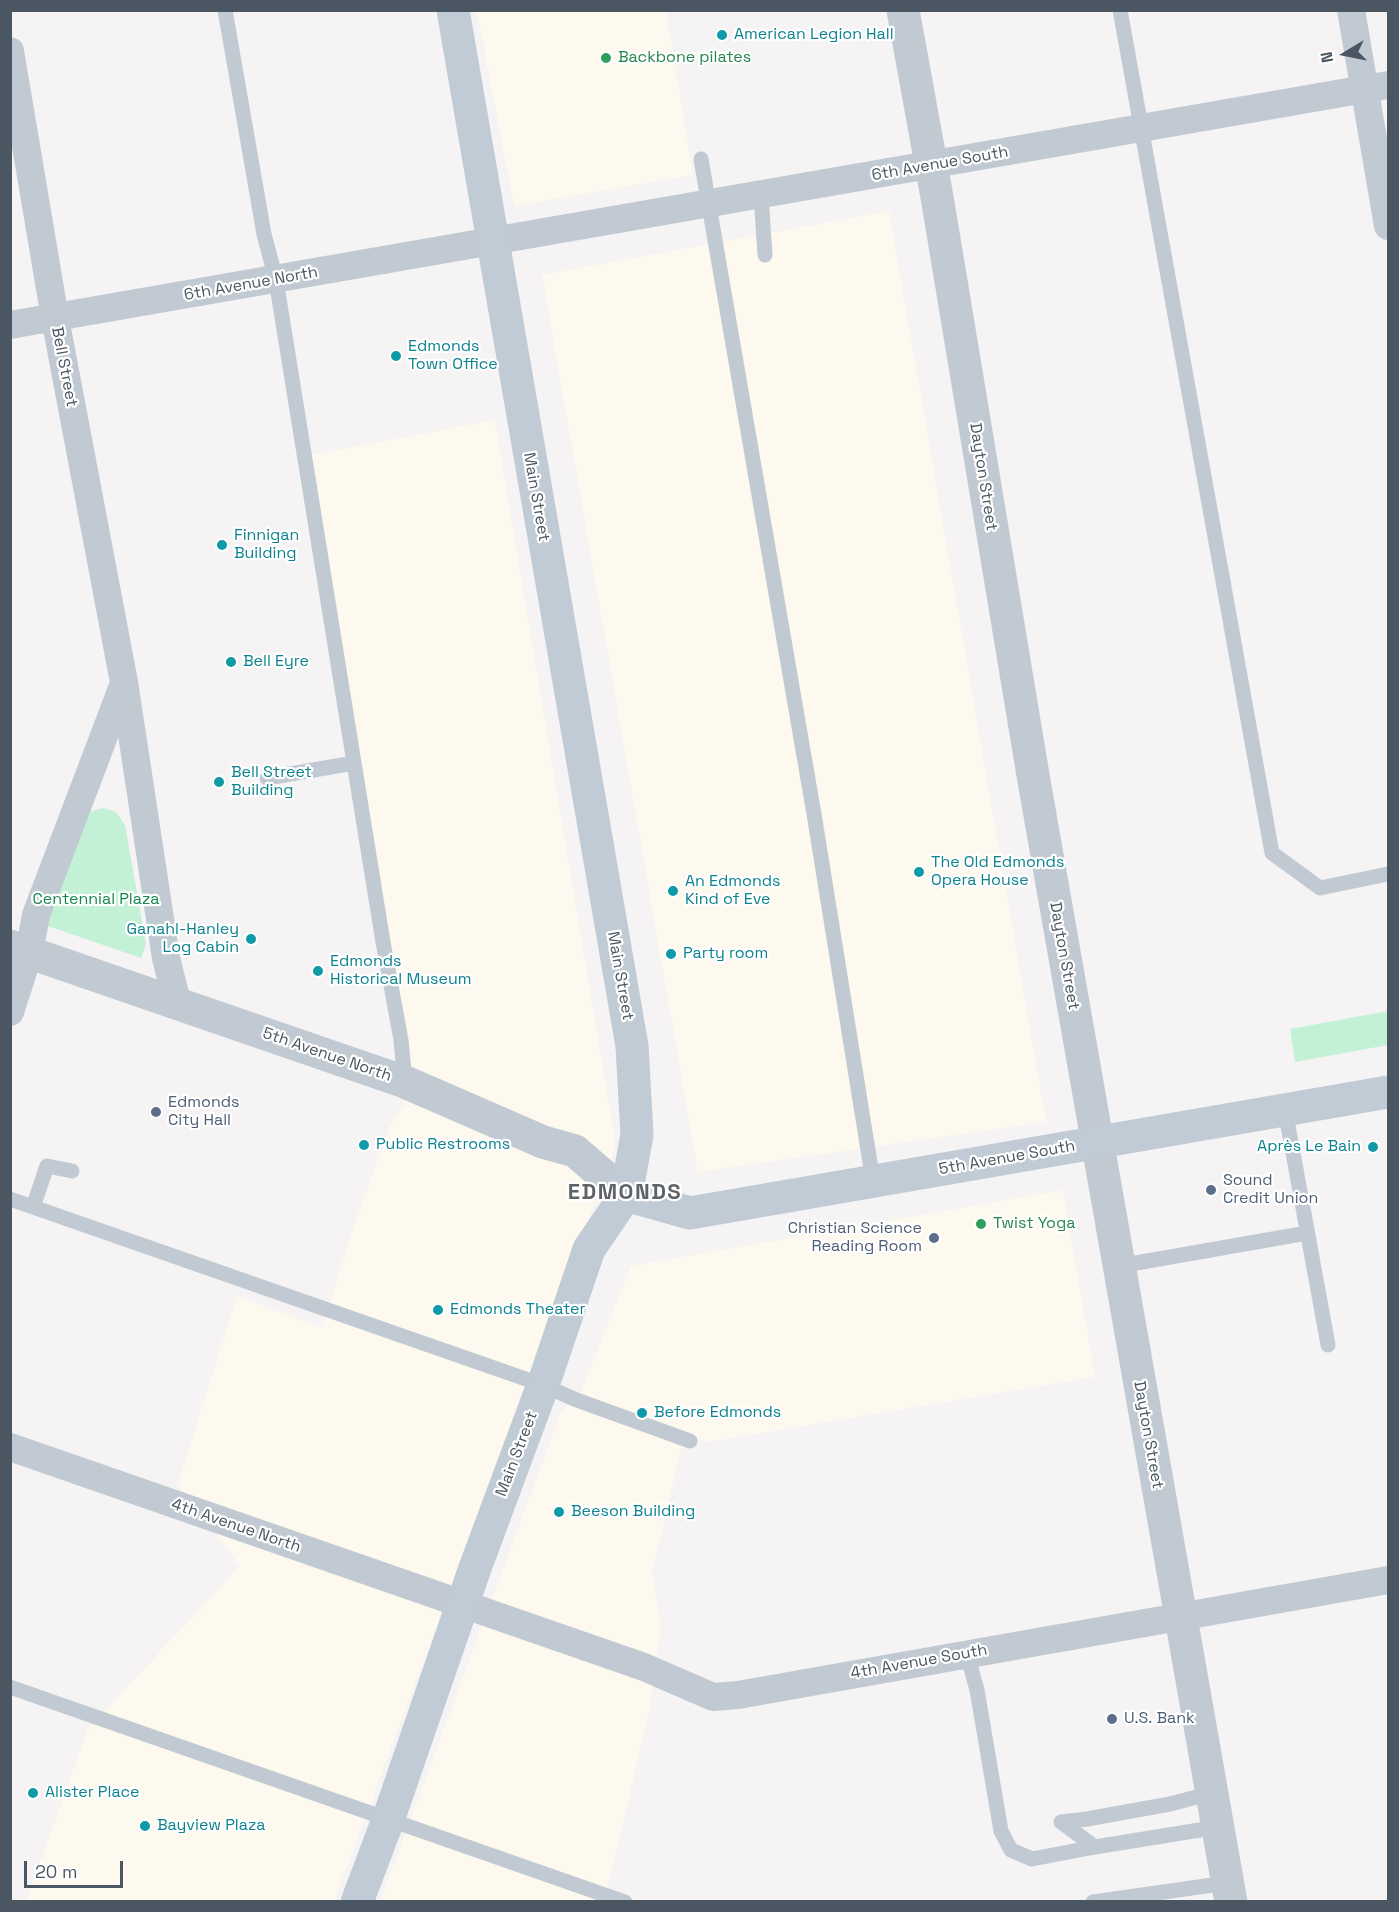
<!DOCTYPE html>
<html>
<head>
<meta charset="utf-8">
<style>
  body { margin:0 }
  #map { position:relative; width:1399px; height:1912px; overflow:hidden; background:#f5f3f3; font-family:"Space Grotesk",sans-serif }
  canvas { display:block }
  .frame { position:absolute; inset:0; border:12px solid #4a5661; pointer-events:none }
  .north { position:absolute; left:1315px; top:24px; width:60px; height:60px; -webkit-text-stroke:4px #fff; paint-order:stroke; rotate:260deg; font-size:16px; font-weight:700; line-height:24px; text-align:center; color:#4a5661 }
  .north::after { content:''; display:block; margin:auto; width:21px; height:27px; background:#4a5661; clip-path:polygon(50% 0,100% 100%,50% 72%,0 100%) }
  .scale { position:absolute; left:24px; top:1861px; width:99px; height:27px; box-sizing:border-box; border:3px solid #4a5661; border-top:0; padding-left:8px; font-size:18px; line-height:21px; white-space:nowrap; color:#4a5661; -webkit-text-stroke:4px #fff; paint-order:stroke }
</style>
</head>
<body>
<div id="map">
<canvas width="1399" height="1912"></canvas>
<div class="frame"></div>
<div class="north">N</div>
<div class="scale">20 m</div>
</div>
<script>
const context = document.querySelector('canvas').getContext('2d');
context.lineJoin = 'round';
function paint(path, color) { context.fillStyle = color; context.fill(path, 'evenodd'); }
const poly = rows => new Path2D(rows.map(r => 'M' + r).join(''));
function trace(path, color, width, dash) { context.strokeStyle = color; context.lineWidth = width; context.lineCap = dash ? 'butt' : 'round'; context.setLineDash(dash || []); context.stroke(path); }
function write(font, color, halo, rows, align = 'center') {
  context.font = font + ' "Space Grotesk",sans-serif'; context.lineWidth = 4.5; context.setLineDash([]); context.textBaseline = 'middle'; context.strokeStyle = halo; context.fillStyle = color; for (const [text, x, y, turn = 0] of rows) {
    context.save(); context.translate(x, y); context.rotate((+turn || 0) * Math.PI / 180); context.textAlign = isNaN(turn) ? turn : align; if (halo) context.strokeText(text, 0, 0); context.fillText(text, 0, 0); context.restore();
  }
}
const commercial = poly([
  [477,11,666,11,693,175,514,206],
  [889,211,1046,1122,698,1172,542,275],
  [495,420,616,1145,334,1901,26,1902,88,1729,240,1566,178,1484,237,1296,322,1328,351,1235,390,1125,405,1105,296,458],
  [1063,1190,1095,1377,708,1442,580,1394,631,1266],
  [568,1404,682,1446,652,1571,661,1626,649,1713,607,1889,643,1901,380,1902,560,1415]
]);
const green = poly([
  [103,808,116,812,125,825,146,944,141,958,48,926,48,918,89,812],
  [1388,1011,1388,1045,1295,1062,1290,1029]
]);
const service = poly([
  [225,10,264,234,276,280,383,942,401,1040,405,1082],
  [1120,10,1272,853,1320,888,1388,874],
  [701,159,814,814,873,1181],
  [761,195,765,255],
  [267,778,354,763],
  [1285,1109,1328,1345],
  [10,1199,543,1385,574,1399,690,1441],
  [33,1207,47,1166,72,1171],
  [1119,1266,1307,1233],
  [967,1654,977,1690,1001,1831,1011,1850,1032,1859,1095,1847],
  [10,1687,625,1902],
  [1061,1822,1095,1847,1218,1827],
  [1061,1822,1087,1819,1170,1804,1212,1793],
  [1093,1902,1227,1883]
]);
const minor = poly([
  [1351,10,1388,226],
  [10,51,55,318,124,682,166,958,177,1002],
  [10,325,1388,85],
  [10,1012,29,953,36,915,123,686],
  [10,1447,644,1667,713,1697,738,1695,1388,1580]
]);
const tertiary = poly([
  [903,10,937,197,1034,781,1231,1902],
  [10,946,405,1082,543,1142,575,1151,626,1195]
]);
const secondary = poly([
  [626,1195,690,1213,1388,1092],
  [357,1902,388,1820,475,1568,543,1385,589,1249,626,1195,637,1135,632,1046,453,10]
]);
const markers = [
  [722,35,6,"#0f9aa8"],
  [606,58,6,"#2e9e5b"],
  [396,356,6,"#0f9aa8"],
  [222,545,6,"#0f9aa8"],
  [231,662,6,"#0f9aa8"],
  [219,782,6,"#0f9aa8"],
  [919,872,6,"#0f9aa8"],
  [673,891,6,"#0f9aa8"],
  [251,939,6,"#0f9aa8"],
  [671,954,6,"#0f9aa8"],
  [318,971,6,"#0f9aa8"],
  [156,1112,6,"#5c6f8a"],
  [364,1145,6,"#0f9aa8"],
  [1373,1147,6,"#0f9aa8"],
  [1211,1190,6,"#5c6f8a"],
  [981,1224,6,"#2e9e5b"],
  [934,1238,6,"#5c6f8a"],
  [438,1310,6,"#0f9aa8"],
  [642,1413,6,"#0f9aa8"],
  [559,1512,6,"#0f9aa8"],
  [1112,1719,6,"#5c6f8a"],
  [33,1793,6,"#0f9aa8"],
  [145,1826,6,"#0f9aa8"]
];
const cultureNames = [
  ["American Legion Hall",734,35],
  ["Edmonds",408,347],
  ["Town Office",408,365],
  ["Finnigan",234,536],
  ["Building",234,554],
  ["Bell Eyre",243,662],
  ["Bell Street",231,773],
  ["Building",231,791],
  ["The Old Edmonds",931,863],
  ["Opera House",931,881],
  ["An Edmonds",685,882],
  ["Kind of Eve",685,900],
  ["Ganahl-Hanley",239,930,"right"],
  ["Log Cabin",239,948,"right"],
  ["Party room",683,954],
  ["Edmonds",330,962],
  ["Historical Museum",330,980],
  ["Public Restrooms",376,1145],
  ["Après Le Bain",1361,1147,"right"],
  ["Edmonds Theater",450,1310],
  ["Before Edmonds",654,1413],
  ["Beeson Building",571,1512],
  ["Alister Place",45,1793],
  ["Bayview Plaza",157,1826]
];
const leisureNames = [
  ["Backbone pilates",618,58],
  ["Twist Yoga",993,1224]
];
const streetNames = [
  ["6th Avenue South",940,164,-10],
  ["6th Avenue North",251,284,-10],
  ["Bell Street",64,367,79],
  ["Dayton Street",983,477,81],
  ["Main Street",536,497,80],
  ["Dayton Street",1064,956,80],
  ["Main Street",620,976,80],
  ["5th Avenue North",327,1055,19],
  ["5th Avenue South",1007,1158,-10],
  ["Dayton Street",1148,1435,80],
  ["Main Street",517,1454,-69],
  ["4th Avenue North",236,1526,19],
  ["4th Avenue South",919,1662,-10]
];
const parkNames = [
  ["Centennial Plaza",96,900]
];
const serviceNames = [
  ["Edmonds",168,1103],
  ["City Hall",168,1121],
  ["Sound",1223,1181],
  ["Credit Union",1223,1199],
  ["Christian Science",922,1229,"right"],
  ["Reading Room",922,1247,"right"],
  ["U.S. Bank",1124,1719]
];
const districtNames = [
  ["EDMONDS",625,1193]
];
paint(commercial, '#fdf9ef');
paint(green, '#c3f1d5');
trace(service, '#c1cad2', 15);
trace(minor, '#c1cad2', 28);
trace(tertiary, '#c1cad2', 33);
trace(secondary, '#c1cbd6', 33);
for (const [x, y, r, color] of markers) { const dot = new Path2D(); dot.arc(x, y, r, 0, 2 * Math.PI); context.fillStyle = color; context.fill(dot); trace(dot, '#fff', 2); }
write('16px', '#0d838f', '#fff', cultureNames, 'left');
write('16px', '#27864d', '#fff', leisureNames, 'left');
write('16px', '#4a5661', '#fff', streetNames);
write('16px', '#17864f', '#fff', parkNames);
write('16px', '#4e5e75', '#fff', serviceNames, 'left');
context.letterSpacing = '1.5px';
write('bold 22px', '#5f6368', '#fff', districtNames);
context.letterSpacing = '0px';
</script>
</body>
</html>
